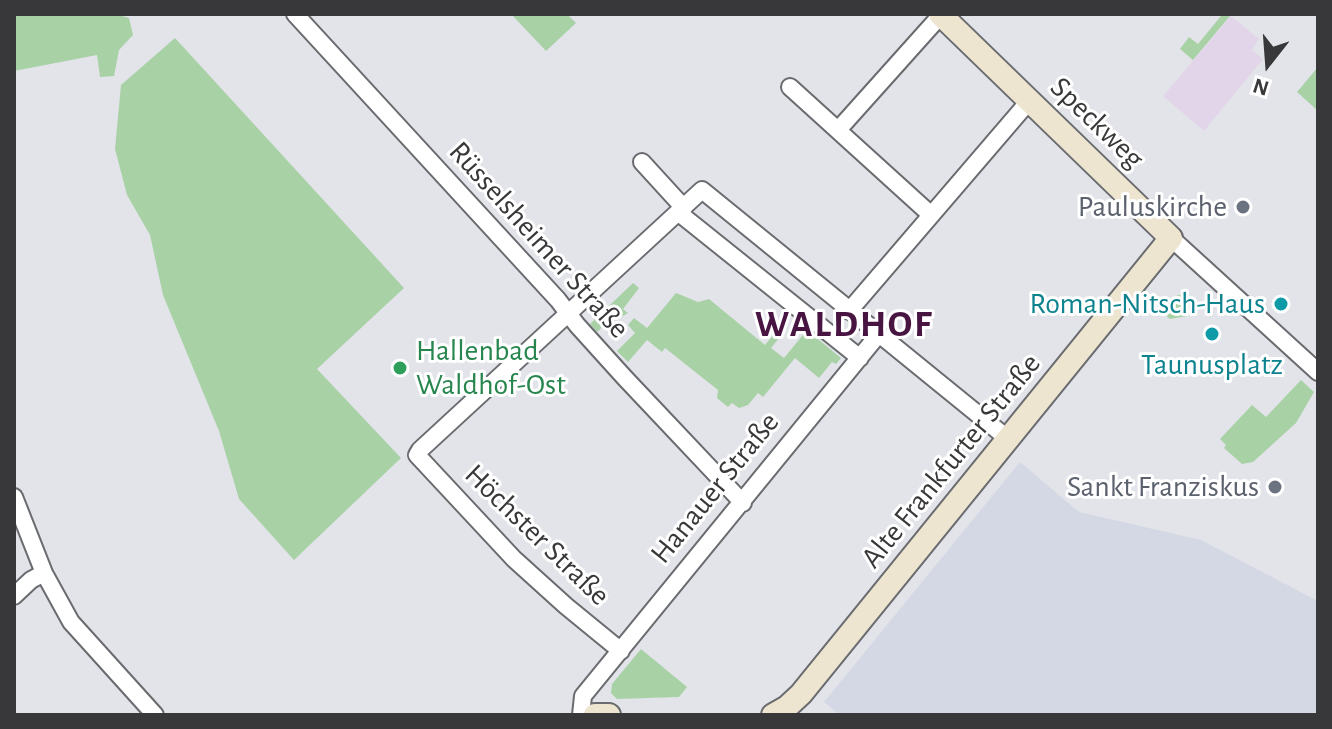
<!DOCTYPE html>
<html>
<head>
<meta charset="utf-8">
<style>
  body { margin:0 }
  #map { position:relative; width:1332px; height:729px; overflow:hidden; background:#e2e4e9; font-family:"Alegreya Sans",sans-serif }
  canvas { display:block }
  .frame { position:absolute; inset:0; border:16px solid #38383a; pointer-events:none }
  .north { position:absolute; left:1228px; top:24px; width:80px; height:80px; -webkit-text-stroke:6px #fff; paint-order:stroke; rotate:197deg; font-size:22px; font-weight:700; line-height:32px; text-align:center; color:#38383a }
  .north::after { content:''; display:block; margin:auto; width:28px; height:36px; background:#38383a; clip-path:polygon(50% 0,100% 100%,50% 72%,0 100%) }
</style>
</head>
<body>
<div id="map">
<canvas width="1332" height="729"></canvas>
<div class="frame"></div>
<div class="north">N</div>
</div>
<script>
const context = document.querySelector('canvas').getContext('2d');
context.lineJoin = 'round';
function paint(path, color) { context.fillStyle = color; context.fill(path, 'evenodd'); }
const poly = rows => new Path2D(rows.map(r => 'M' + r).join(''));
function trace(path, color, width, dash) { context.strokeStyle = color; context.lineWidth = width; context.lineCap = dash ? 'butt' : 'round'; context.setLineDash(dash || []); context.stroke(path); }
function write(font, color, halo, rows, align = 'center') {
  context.font = font + ' "Alegreya Sans",sans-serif'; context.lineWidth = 6; context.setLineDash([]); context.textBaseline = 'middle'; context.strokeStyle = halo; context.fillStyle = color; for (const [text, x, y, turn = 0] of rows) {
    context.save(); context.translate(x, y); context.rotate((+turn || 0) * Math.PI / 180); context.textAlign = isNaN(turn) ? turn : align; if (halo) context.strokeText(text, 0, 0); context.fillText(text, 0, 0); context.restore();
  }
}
const built = poly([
  [1020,462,1079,512,1201,540,1318,601,1318,715,840,715,824,702]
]);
const education = poly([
  [1231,16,1259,39,1252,50,1263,59,1204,131,1163,96]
]);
const green = poly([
  [14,14,115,14,129,18,133,35,119,50,114,76,100,77,97,55,14,71],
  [511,14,567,14,576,23,546,51],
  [1220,14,1230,16,1193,60,1180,49,1189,37,1198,44,1221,16],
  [175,38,404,288,317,369,401,458,294,560,239,499,219,431,163,295,150,235,127,195,115,149,121,85],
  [1318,67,1318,111,1297,92],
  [633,283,639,288,623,309,628,313,621,317,617,313,597,332,590,324],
  [676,293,698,302,709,299,765,345,782,324,787,328,771,348,784,358,807,330,841,358,836,364,832,362,819,378,795,358,763,397,758,393,748,405,739,408,732,403,728,407,717,398,718,390,665,348,662,352,647,340,628,362,617,351,635,333,628,325,634,318,647,328],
  [1186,293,1193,300,1187,316,1170,319,1167,317,1176,296],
  [1301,380,1314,392,1296,423,1253,462,1242,464,1224,448,1226,445,1220,439,1252,405,1266,417],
  [641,649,687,687,679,697,617,699,611,693,612,684]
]);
const street = poly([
  [295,14,558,300,577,325,624,377,743,503],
  [790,87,930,214],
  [838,130,941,15],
  [642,162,684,208],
  [679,213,860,358],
  [1171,238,1318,372],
  [849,311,1030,100],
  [14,497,44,573,71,622,155,715],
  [14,596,31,580,44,573],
  [621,651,566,606,514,559,417,455,420,450,702,190,1007,438],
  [581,715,583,696,878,335]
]);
const secondary = poly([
  [595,715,609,715],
  [773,715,787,707,801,694,1171,238,940,14]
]);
const markers = [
  [1243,207,8,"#6b7280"],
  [1281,304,8,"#0f9aa8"],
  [1212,334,8,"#0f9aa8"],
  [400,368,8,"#2e9e5b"],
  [1275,487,8,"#6b7280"]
];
const streetNames = [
  ["Speckweg",1097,123,44],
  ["Rüsselsheimer Straße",539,240,48],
  ["Alte Frankfurter Straße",951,461,-51],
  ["Hanauer Straße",715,488,-51],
  ["Höchster Straße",537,535,44]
];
const worshipNames = [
  ["Pauluskirche",1227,207],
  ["Sankt Franziskus",1259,487]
];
const cultureNames = [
  ["Roman-Nitsch-Haus",1265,304],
  ["Taunusplatz",1212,365,"center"]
];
const leisureNames = [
  ["Hallenbad",416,351],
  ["Waldhof-Ost",416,385]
];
const districtNames = [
  ["WALDHOF",844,325]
];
paint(built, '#d4d8e4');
paint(education, '#e2d5e9');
paint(green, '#a9d1a6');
trace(street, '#696b6f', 20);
trace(secondary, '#696b6f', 26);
trace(street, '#fff', 16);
trace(secondary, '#ede5d0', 22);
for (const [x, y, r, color] of markers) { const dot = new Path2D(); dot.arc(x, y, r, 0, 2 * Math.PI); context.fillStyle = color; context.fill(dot); trace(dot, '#fff', 3); }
write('30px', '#38383a', '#fff', streetNames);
write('30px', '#5b616d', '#fff', worshipNames, 'right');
write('30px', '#0d838f', '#fff', cultureNames, 'right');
write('30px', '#27864d', '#fff', leisureNames, 'left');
context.letterSpacing = '2px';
write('bold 38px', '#481543', '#fff', districtNames);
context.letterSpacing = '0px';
</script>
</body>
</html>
